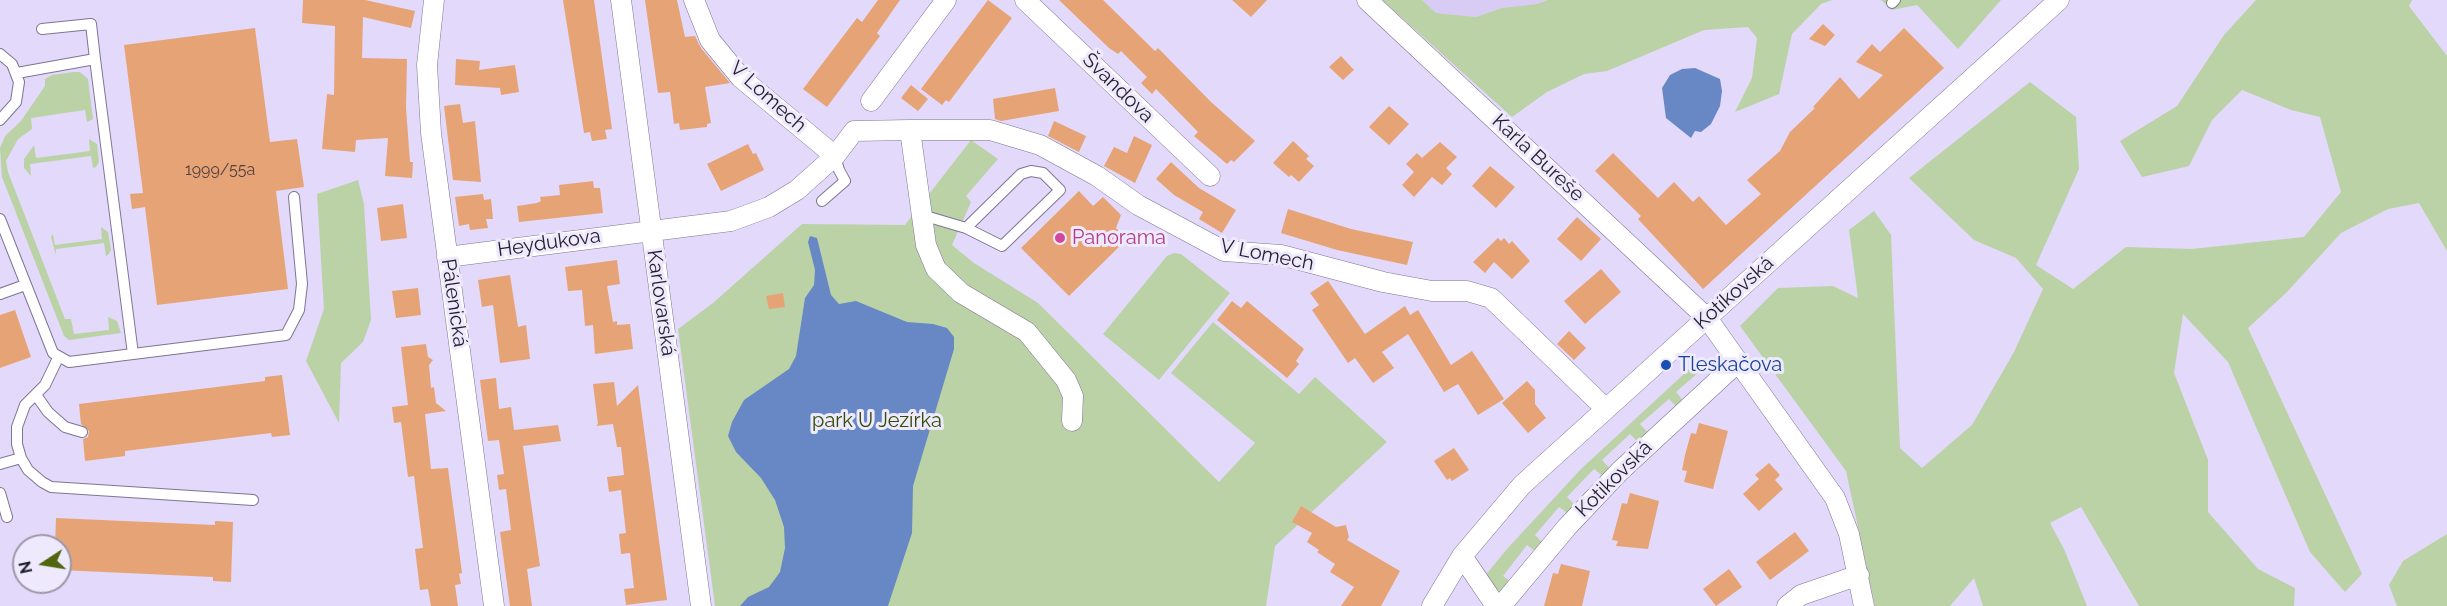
<!DOCTYPE html>
<html>
<head>
<meta charset="utf-8">
<style>
  body { margin:0 }
  #map { position:relative; width:2447px; height:606px; overflow:hidden; background:#e3d9fa; font-family:Raleway,sans-serif }
  canvas { display:block }
  .north { position:absolute; left:12px; top:534px; width:60px; height:60px; box-sizing:border-box; background:#efe9fd; border:2px solid #9d98a9; border-radius:50%; rotate:258deg; font-size:16px; font-weight:700; line-height:24px; text-align:center; color:#231f2b }
  .north::after { content:''; display:block; margin:auto; width:21px; height:27px; background:#51640e; clip-path:polygon(50% 0,100% 100%,50% 72%,0 100%) }
</style>
</head>
<body>
<div id="map">
<canvas width="2447" height="606"></canvas>
<div class="north">N</div>
</div>
<script>
const context = document.querySelector('canvas').getContext('2d');
context.lineJoin = 'round';
function paint(path, color) { context.fillStyle = color; context.fill(path, 'evenodd'); }
const poly = rows => new Path2D(rows.map(r => 'M' + r).join(''));
function trace(path, color, width, dash) { context.strokeStyle = color; context.lineWidth = width; context.lineCap = dash ? 'butt' : 'round'; context.setLineDash(dash || []); context.stroke(path); }
function write(font, color, halo, rows, align = 'center') {
  context.font = font + ' Raleway,sans-serif'; context.lineWidth = 6; context.setLineDash([]); context.textBaseline = 'middle'; context.strokeStyle = halo; context.fillStyle = color; for (const [text, x, y, turn = 0] of rows) {
    context.save(); context.translate(x, y); context.rotate((+turn || 0) * Math.PI / 180); context.textAlign = isNaN(turn) ? turn : align; if (halo) context.strokeText(text, 0, 0); context.fillText(text, 0, 0); context.restore();
  }
}
const built = poly([
  [1422,0,1548,0,1537,4,1502,8,1476,17,1436,13]
]);
const green = poly([
  [1382,0,1422,0,1436,13,1476,17,1502,8,1537,4,1548,0,1832,0,1821,4,1792,34,1779,94,1735,112,1752,78,1757,38,1748,27,1704,30,1607,71,1584,74,1547,92,1512,117],
  [1881,0,2001,0,1958,49,1917,5,1892,10],
  [2256,0,2412,0,2409,6,2447,56,2447,251,2419,203,2388,209,2341,233,2286,293,2248,328,2362,574,2345,592,2310,552,2228,362,2183,314,2174,373,2208,460,2208,512,2258,569,2295,588,2294,606,2139,606,2081,507,2050,523,2064,549,2087,606,1983,606,1974,578,1950,606,1875,606,1846,471,1740,326,1778,288,1833,286,1858,298,1849,230,1874,211,1891,235,1900,448,1922,468,1972,425,2014,352,2043,289,2016,258,1974,240,1909,178,2030,82,2076,117,2079,169,2036,265,2073,289,2126,247,2192,249,2304,237,2341,192,2320,117,2291,110,2242,90,2212,120,2189,166,2142,177,2120,141,2177,106,2224,35],
  [74,72,80,72,88,79,93,119,87,122,85,110,31,118,32,129,18,139,6,161,8,172,65,319,71,319,74,334,109,330,108,317,117,321,121,333,69,340,64,336,2,177,0,148,5,136,21,121,45,86,45,79,52,75],
  [89,139,97,144,99,162,96,167,93,168,91,156,30,164,31,176,24,168,24,159,34,145,36,158,90,151],
  [971,140,998,159,966,196,971,202,952,245,974,263,1038,303,1219,482,1255,443,1171,373,1213,322,1299,394,1315,377,1387,442,1275,546,1266,606,715,606,678,329,713,303,802,224,905,225],
  [358,180,364,204,371,320,363,342,341,363,339,423,306,361,324,309,317,194],
  [101,227,108,232,111,250,108,255,106,256,104,243,56,249,56,255,51,237,53,234,55,245,102,239],
  [1174,253,1181,254,1230,293,1159,380,1103,334,1167,256],
  [1706,358,1719,370,1713,371,1707,365,1676,392,1685,403,1679,409,1669,399,1640,424,1650,435,1640,444,1630,434,1602,460,1612,471,1605,478,1594,469,1567,497,1577,507,1570,515,1559,507,1535,535,1545,545,1538,553,1527,545,1503,576,1511,582,1503,593,1498,590,1484,577,1507,549,1581,469,1698,361],
  [2447,534,2447,606,2397,606,2389,585,2403,561]
]);
const water = poly([
  [1695,68,1720,79,1722,91,1720,106,1711,124,1701,132,1695,131,1691,138,1666,118,1662,88,1670,75,1682,69],
  [810,236,817,238,831,295,839,304,856,301,907,322,933,324,947,328,954,337,954,349,913,486,912,533,888,606,740,606,748,597,769,587,780,572,785,548,784,527,775,500,761,478,736,452,728,436,732,422,744,400,789,369,796,356,805,298,814,285,815,270,808,242]
]);
const building = poly([
  [303,0,365,0,415,11,411,28,363,17,362,58,407,59,406,108,410,162,413,162,412,178,385,176,388,138,356,140,355,152,322,149,327,94,334,95,335,26,302,23],
  [563,0,594,0,612,129,605,130,607,139,592,141,590,132,584,133],
  [645,0,677,0,685,37,695,36,701,48,730,83,705,87,711,123,707,124,707,127,680,130,679,123,674,124,670,92,658,93],
  [878,0,900,0,877,33,880,36,827,107,803,89,857,18,862,22],
  [988,0,1012,18,949,102,946,100,942,105,921,89],
  [1059,0,1103,0,1155,51,1158,48,1211,102,1255,141,1234,162,1231,160,1227,164,1194,136,1198,132,1156,89,1152,94,1141,83,1147,77,1121,51,1118,54,1109,48],
  [1232,0,1267,0,1251,17],
  [1823,24,1835,35,1825,46,1809,39],
  [255,28,270,142,297,139,304,187,276,191,288,289,157,305,145,207,132,209,130,194,143,193,124,45],
  [1904,28,1944,68,1703,289,1638,219,1641,216,1595,171,1613,153,1658,198,1674,182,1693,202,1699,196,1726,225,1761,194,1747,180,1780,151,1790,132,1815,108,1813,107,1840,77,1859,99,1883,75,1856,62,1872,44,1880,52],
  [1341,56,1354,70,1343,80,1329,67],
  [456,59,480,61,479,70,515,65,519,92,501,95,500,88,455,85],
  [911,85,928,99,918,111,901,98],
  [1055,88,1059,111,1001,121,995,119,993,99],
  [460,104,463,123,475,121,481,182,453,180,444,106],
  [1389,106,1409,124,1389,145,1369,127],
  [1054,121,1086,136,1079,152,1048,136],
  [1134,136,1152,145,1135,183,1104,166,1114,147,1127,153],
  [1293,141,1309,156,1306,159,1314,166,1299,182,1291,175,1289,177,1273,163],
  [1440,142,1457,157,1446,168,1452,174,1442,185,1432,177,1414,197,1402,185,1414,172,1406,164,1417,153,1422,158],
  [748,144,753,154,756,153,764,170,721,191,707,164],
  [1171,162,1199,188,1236,210,1222,233,1199,219,1203,212,1174,195,1156,179],
  [1490,166,1515,187,1496,208,1472,186],
  [593,181,594,188,600,188,603,213,519,222,517,206,537,203,541,201,540,197,560,195,559,185],
  [1079,191,1093,206,1103,197,1121,215,1116,228,1127,239,1069,296,1021,248],
  [483,194,484,200,491,199,493,219,486,219,488,228,470,230,469,224,459,226,455,197],
  [403,204,407,238,381,241,377,208],
  [1288,209,1351,229,1413,242,1407,265,1337,250,1281,233],
  [1577,217,1601,239,1581,261,1557,239],
  [1498,238,1501,241,1504,238,1509,244,1512,241,1530,261,1512,279,1494,262,1485,273,1473,262],
  [617,260,620,284,607,286,613,322,617,321,617,325,630,324,633,349,595,354,593,325,585,326,582,290,568,291,565,267],
  [1601,269,1621,292,1585,324,1564,301],
  [510,275,518,327,526,325,530,359,500,363,493,305,482,307,478,280],
  [1328,281,1365,334,1405,306,1410,315,1418,310,1451,365,1472,351,1504,399,1478,415,1458,384,1444,392,1408,334,1382,352,1394,368,1373,383,1355,358,1348,363,1312,310,1319,305,1310,293],
  [418,288,421,315,396,318,392,291],
  [783,293,785,307,769,309,766,296],
  [1232,301,1241,308,1247,301,1304,349,1296,361,1299,364,1287,378,1217,320],
  [15,310,31,357,0,368,0,315],
  [1569,331,1586,348,1574,360,1557,344],
  [426,344,428,357,433,360,429,365,431,388,434,387,436,403,446,411,425,414,431,469,448,468,462,573,459,574,461,584,455,585,458,606,431,606,428,589,420,590,415,549,423,548,414,476,408,477,401,422,394,423,392,407,408,405,401,347],
  [282,375,290,435,272,437,271,433,125,451,125,456,85,461,83,439,88,437,89,431,81,424,79,404,265,381,265,377],
  [496,378,499,409,511,407,514,430,558,425,561,441,523,446,540,566,527,569,532,606,510,606,500,532,511,530,506,489,499,490,497,475,504,474,499,440,488,441,480,380],
  [1527,381,1535,390,1535,404,1546,418,1528,433,1502,403],
  [614,382,617,406,638,385,667,600,626,605,624,589,634,588,630,553,621,554,619,534,626,533,621,490,609,492,607,477,624,475,621,447,617,447,613,424,596,426,598,424,593,384],
  [1699,423,1728,431,1713,489,1684,482,1687,471,1682,470,1685,455,1691,433,1696,434],
  [1454,448,1469,470,1452,481,1450,478,1447,480,1434,461],
  [1769,463,1780,475,1775,480,1783,489,1759,511,1743,494,1759,479,1755,475],
  [1630,493,1659,501,1648,549,1616,546,1618,541,1612,540,1622,503,1627,504],
  [1301,506,1336,527,1346,525,1349,537,1347,540,1400,571,1381,606,1341,606,1354,587,1330,572,1335,564,1317,552,1319,550,1307,542,1312,533,1292,522],
  [56,518,215,525,215,521,233,522,231,582,213,581,213,577,60,570,60,546,55,546],
  [1795,532,1809,551,1770,580,1756,562],
  [1561,564,1590,571,1582,606,1544,606,1553,573,1558,574],
  [1729,569,1742,587,1716,606,1703,589]
]);
const lane = poly([
  [1892,3,1895,0],
  [42,29,91,24,95,59],
  [0,54,12,64,19,82,16,102,0,120],
  [822,201,845,181,839,170,835,156],
  [922,215,966,228,1002,246,1060,190,1043,173,1031,171,1021,174,966,228],
  [0,219,53,353,69,362,133,354,95,59,17,73],
  [0,294,25,285],
  [133,354,286,335,299,310,302,284,294,197],
  [58,358,45,385,25,405,17,427,17,444,21,458,28,470,42,482,51,487,253,500],
  [36,395,48,412,65,427,82,432],
  [0,464,21,458],
  [0,493,7,517]
]);
const street = poly([
  [434,0,427,65,431,133,494,606],
  [621,0,701,606],
  [694,0,710,40,741,78,835,156],
  [1025,0,1210,176],
  [1367,0,1707,318,1835,498,1849,534,1864,606],
  [871,101,946,0],
  [910,130,990,130,1040,145,1097,176,1138,205,1224,251,1281,255,1383,282,1432,291,1467,291,1491,298,1605,408],
  [447,257,731,221,769,207,797,190,835,156,854,131,910,130,926,245,936,269,961,293,1027,332,1066,380,1073,396,1072,421],
  [1462,556,1496,606],
  [1432,606,1462,556,1522,485,2059,0],
  [1501,606,1567,527,1620,471,1738,362],
  [1787,606,1801,595,1859,575]
]);
const markers = [
  [1060,238,6,"#d1479c"],
  [1666,365,6,"#1a4fb4"]
];
const numberNames = [
  ["1999/55a",220,170]
];
const streetNames = [
  ["Švandova",1118,88,44],
  ["V Lomech",768,97,42],
  ["Karla Bureše",1538,158,43],
  ["Heydukova",549,243,-8],
  ["V Lomech",1267,255,11],
  ["Kotíkovská",1734,293,-42],
  ["Pálenická",454,303,82],
  ["Karlovarská",661,303,82],
  ["Kotikovská",1614,479,-45]
];
const hotelNames = [
  ["Panorama",1072,238]
];
const transitNames = [
  ["Tleskačova",1678,365]
];
const parkNames = [
  ["park U Jezírka",877,421]
];
paint(built, '#d8ccf4');
paint(green, '#bbd2a6');
paint(water, '#6788c5');
paint(building, '#e6a376');
trace(lane, '#7e7593', 12);
trace(street, '#7e7593', 21);
trace(lane, '#fff', 10);
trace(street, '#fff', 20);
for (const [x, y, r, color] of markers) { const dot = new Path2D(); dot.arc(x, y, r, 0, 2 * Math.PI); context.fillStyle = color; context.fill(dot); trace(dot, '#efe9fd', 2); }
write('16px', '#54403e', null, numberNames);
write('20px', '#231f2b', '#efe9fd', streetNames);
write('20px', '#b23c85', '#efe9fd', hotelNames, 'left');
write('20px', '#164399', '#efe9fd', transitNames, 'left');
write('20px', '#2f4c00', '#efe9fd', parkNames);
</script>
</body>
</html>
